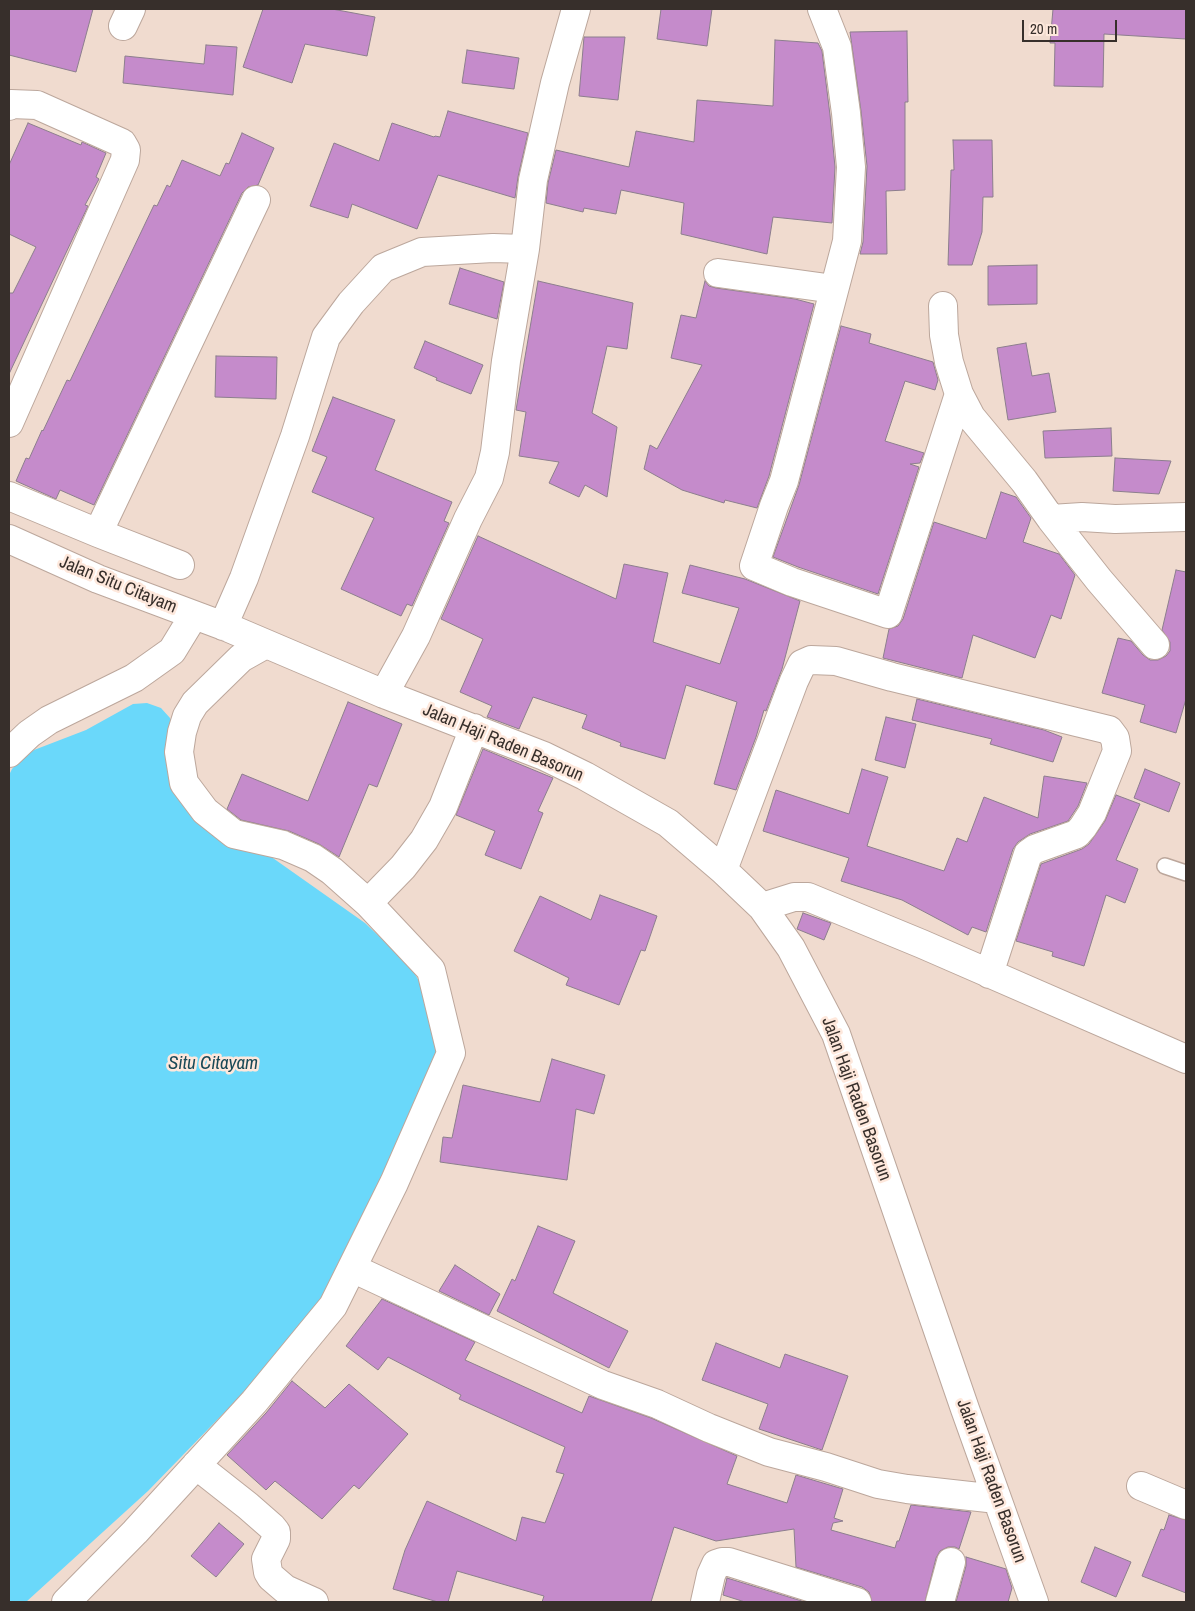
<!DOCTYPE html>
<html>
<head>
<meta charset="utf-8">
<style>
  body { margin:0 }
  #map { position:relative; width:1195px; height:1611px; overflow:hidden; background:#f0dbcf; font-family:"Archivo Narrow",sans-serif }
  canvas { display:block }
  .frame { position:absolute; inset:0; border:10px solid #372f2b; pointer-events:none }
  .scale { position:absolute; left:1022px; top:20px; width:95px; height:22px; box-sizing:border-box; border:2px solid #372f2b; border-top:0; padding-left:6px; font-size:15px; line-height:18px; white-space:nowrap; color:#372f2b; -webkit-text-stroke:4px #fee8dc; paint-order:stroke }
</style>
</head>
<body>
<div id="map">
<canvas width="1195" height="1611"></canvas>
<div class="frame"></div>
<div class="scale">20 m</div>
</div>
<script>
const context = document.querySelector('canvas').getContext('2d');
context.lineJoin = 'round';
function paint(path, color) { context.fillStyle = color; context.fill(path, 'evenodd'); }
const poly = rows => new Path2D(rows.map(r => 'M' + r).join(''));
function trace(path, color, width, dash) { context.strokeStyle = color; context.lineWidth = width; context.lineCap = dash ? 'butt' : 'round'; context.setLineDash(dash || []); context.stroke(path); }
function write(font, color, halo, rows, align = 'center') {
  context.font = font + ' "Archivo Narrow",sans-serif'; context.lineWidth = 5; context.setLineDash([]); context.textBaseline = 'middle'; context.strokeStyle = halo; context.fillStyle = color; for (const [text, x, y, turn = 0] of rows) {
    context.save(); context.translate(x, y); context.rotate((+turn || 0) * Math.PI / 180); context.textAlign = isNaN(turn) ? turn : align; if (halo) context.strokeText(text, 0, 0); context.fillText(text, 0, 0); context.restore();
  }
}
const water = poly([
  [147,703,161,708,170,718,174,731,178,775,270,856,365,923,411,967,428,997,436,1018,437,1058,338,1278,252,1384,148,1491,26,1602,9,1602,9,775,12,769,20,760,34,750,86,730,133,704]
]);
const building = poly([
  [9,9,93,9,76,72,9,55,9,9],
  [263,9,332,9,375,17,367,56,305,44,292,83,243,67,263,9],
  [661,9,712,9,707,46,657,39,661,9],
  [1053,9,1186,9,1186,39,1104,34,1103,87,1054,86,1055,43,1050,43,1053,9],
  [907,31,908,102,905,102,905,190,886,191,887,254,860,254,863,242,867,166,861,111,850,32,907,31],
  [584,37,625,37,618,100,579,96,584,37],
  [775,40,818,43,822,51,830,115,835,167,832,223,773,217,767,254,681,234,684,203,621,190,616,214,584,208,583,212,546,203,548,183,556,150,629,167,636,131,694,142,697,100,773,106,775,40],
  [206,45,237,47,233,95,123,83,125,56,204,64,206,45],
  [467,50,519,58,514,89,462,83,467,50],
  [448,111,528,133,518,177,515,198,438,175,417,229,352,204,348,218,310,206,334,143,379,161,392,123,434,137,435,136,440,137,448,111],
  [28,123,81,145,82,142,106,153,96,177,99,179,85,205,88,206,9,374,9,293,13,293,36,247,9,234,9,165,28,123],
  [242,133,274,148,258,185,248,187,242,193,94,505,60,490,56,499,16,481,26,458,29,459,42,430,43,431,67,380,70,381,154,205,157,206,167,185,170,187,182,160,220,176,226,163,229,164,242,133],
  [953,140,992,140,993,197,983,197,982,232,972,265,948,265,951,170,954,170,953,140],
  [1037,265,1037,304,988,305,988,266,1037,265],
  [460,268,504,282,497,319,449,304,460,268],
  [538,281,633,303,627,349,607,346,592,413,617,427,607,497,585,485,579,497,549,483,559,462,519,456,526,412,516,410,538,281],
  [705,281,709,286,716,288,795,299,814,304,769,476,757,508,725,500,724,503,682,490,644,469,650,445,657,449,702,365,671,358,681,315,696,318,705,281],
  [841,326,871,334,869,343,933,362,938,380,935,390,905,381,885,441,924,453,920,463,910,464,919,467,878,594,798,567,773,557,799,485,841,326],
  [425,341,483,365,471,394,436,380,437,378,414,368,425,341],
  [1026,343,1032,376,1049,373,1056,412,1008,420,997,348,1026,343],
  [216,356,277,357,276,399,215,397,216,356],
  [333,397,395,420,375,470,452,502,444,521,449,523,412,606,407,604,401,616,341,589,374,518,312,492,327,457,312,451,333,397],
  [1111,428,1112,456,1045,458,1043,431,1111,428],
  [1115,458,1171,461,1159,494,1113,491,1115,458],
  [1001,492,1016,497,1031,518,1023,542,1059,554,1075,575,1061,619,1051,615,1035,658,973,635,962,678,883,658,889,629,898,626,903,619,934,522,986,539,1001,492],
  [478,536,616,599,624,564,668,573,653,642,720,664,739,608,682,593,690,565,745,579,800,601,782,669,766,711,764,710,756,737,736,790,714,784,737,702,686,685,665,759,620,746,621,743,582,728,587,715,533,697,519,729,487,717,492,706,460,692,483,639,441,619,478,536],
  [1176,570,1186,572,1186,699,1176,733,1140,722,1145,705,1102,693,1118,638,1131,641,1143,655,1150,660,1158,660,1166,656,1170,651,1170,642,1162,630,1176,570],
  [917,699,1044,730,1062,737,1053,762,990,744,992,739,912,720,917,699],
  [348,702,402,724,377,787,369,784,339,857,319,844,289,831,241,820,227,809,242,774,308,801,348,702],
  [886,717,916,724,905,768,875,760,886,717],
  [483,749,553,778,538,811,543,813,521,869,485,855,495,831,456,815,483,749],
  [862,769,888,777,867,846,944,871,957,838,967,842,984,797,1038,818,1044,776,1087,783,1078,806,1068,821,1030,834,1018,842,1013,849,986,932,972,927,968,935,902,900,841,881,849,858,763,831,776,790,849,814,862,769],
  [1145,769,1180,783,1169,812,1134,798,1145,769],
  [1116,795,1140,804,1116,860,1138,869,1125,903,1106,895,1084,966,1052,956,1053,952,1016,941,1041,864,1082,849,1089,844,1105,821,1116,795],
  [600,895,657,916,645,951,641,950,619,1005,566,985,569,978,514,951,540,896,591,920,600,895],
  [803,913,831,923,824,940,797,929,803,913],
  [552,1059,605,1075,594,1114,576,1109,567,1180,440,1162,443,1137,452,1138,463,1085,540,1102,552,1059],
  [538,1226,575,1241,553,1293,628,1331,609,1368,497,1311,512,1279,515,1281,538,1226],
  [455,1265,500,1294,489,1315,439,1291,455,1265],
  [382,1299,475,1342,465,1360,582,1413,589,1396,651,1418,737,1456,727,1484,787,1503,796,1475,843,1489,834,1518,843,1521,833,1523,831,1530,895,1548,897,1541,899,1541,911,1505,971,1512,959,1549,955,1547,948,1547,940,1551,936,1558,925,1602,872,1602,869,1592,862,1587,796,1567,794,1529,716,1541,674,1527,651,1602,542,1602,544,1596,457,1571,448,1602,438,1602,393,1589,405,1550,427,1501,516,1541,522,1517,545,1523,564,1474,556,1472,565,1447,459,1399,461,1395,388,1357,378,1370,346,1346,382,1299],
  [716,1343,780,1368,785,1354,848,1376,822,1450,759,1429,768,1404,702,1380,716,1343],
  [292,1381,325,1408,349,1384,408,1434,359,1489,354,1485,322,1519,275,1481,266,1490,227,1455,266,1413,292,1381],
  [1169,1515,1186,1520,1186,1593,1142,1576,1161,1529,1164,1530,1169,1515],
  [219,1523,244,1544,216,1577,191,1556,219,1523],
  [1095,1547,1131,1562,1116,1597,1081,1582,1095,1547],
  [966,1557,1006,1569,1012,1588,1008,1602,956,1602,966,1566,966,1557],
  [727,1578,805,1602,745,1602,723,1595,727,1578]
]);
const lane = poly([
  [1165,866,1186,873]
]);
const street = poly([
  [822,9,837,47,846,113,851,167,847,241,784,481,774,506,754,566,792,582,888,614,959,394],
  [123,26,131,9],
  [9,106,11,104,37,105,122,143,126,150,125,160,9,423],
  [718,273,834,289],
  [943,306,944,335,949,362,959,394,971,417,1024,481,1051,519,1082,517,1115,519,1186,517],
  [9,496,98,533,180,565],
  [1051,519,1099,580,1155,645],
  [98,533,256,200],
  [9,539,98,579,229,628,384,694,544,756,585,776,668,823,723,870,762,907,791,948,836,1034,965,1409,1034,1602],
  [223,626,244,578,295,436,326,337,351,303,383,268,422,252,493,248,525,249],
  [384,694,416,636,468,519,489,478,495,452,506,361,525,249,533,180,555,83,576,9],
  [9,753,29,734,49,720,134,678,172,651,194,615],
  [723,870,794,681,802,664,811,660,836,661,892,677,1109,730,1115,738,1117,751,1092,813,1083,827,1077,834,1035,849,1028,854,989,974],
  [368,903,403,867,424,840,443,807,474,728],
  [762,907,794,897,808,897,922,944,1186,1059],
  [352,1268,603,1385,657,1404,709,1428,769,1452,826,1467,878,1484,907,1489,997,1499],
  [196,1465,248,1506,272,1527,276,1532,276,1539,266,1559,268,1572,271,1577,285,1589,314,1602],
  [1141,1486,1186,1505],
  [66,1602,135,1532,254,1402,333,1306,394,1183,451,1053,431,970,368,903,332,871,313,858,283,845,234,834,205,811,184,783,179,752,182,732,187,716,195,703,241,658,266,644],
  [705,1602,711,1575,716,1564,722,1562,729,1562,857,1602],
  [940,1602,951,1562]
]);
const streetNames = [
  ["Jalan Situ Citayam",118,585,22],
  ["Jalan Haji Raden Basorun",503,743,23],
  ["Jalan Haji Raden Basorun",856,1099,70],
  ["Jalan Haji Raden Basorun",991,1481,70]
];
const waterNames = [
  ["Situ Citayam",213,1064]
];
paint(water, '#6ad8fa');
paint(building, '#c58bcb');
trace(building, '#8c7e8d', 1);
trace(lane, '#bca79c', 18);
trace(street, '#bca79c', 30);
trace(lane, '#fff', 15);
trace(street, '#fff', 28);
write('18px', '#372f2b', '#fee8dc', streetNames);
write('italic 19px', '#194957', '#fee8dc', waterNames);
</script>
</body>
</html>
